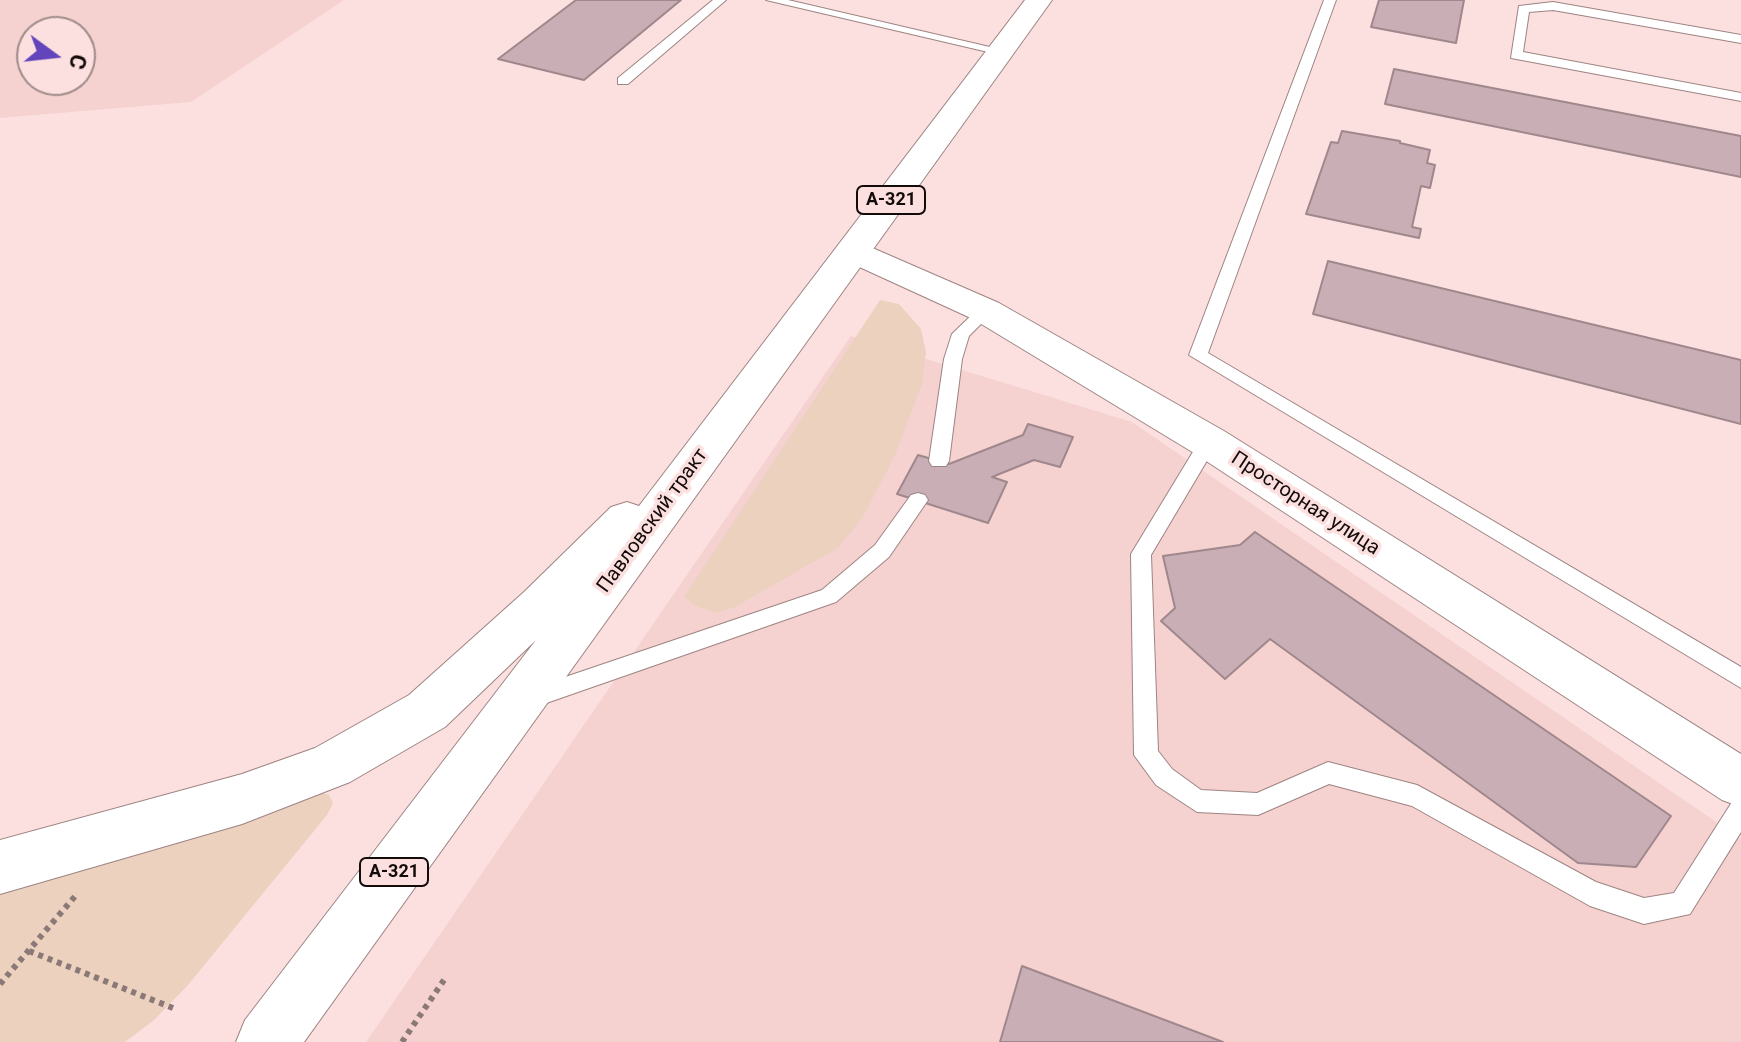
<!DOCTYPE html>
<html>
<head>
<meta charset="utf-8">
<style>
  body { margin:0 }
  #map { position:relative; width:1741px; height:1042px; overflow:hidden; background:#fce0df; font-family:Roboto,sans-serif }
  canvas { display:block }
  .north { position:absolute; left:16px; top:16px; width:80px; height:80px; box-sizing:border-box; background:#fce0df; border:2px solid #9f8b8a; border-radius:50%; rotate:105deg; font-size:22px; font-weight:700; line-height:32px; text-align:center; color:#130b0a }
  .north::after { content:''; display:block; margin:auto; width:28px; height:36px; background:#6244bc; clip-path:polygon(50% 0,100% 100%,50% 72%,0 100%) }
</style>
</head>
<body>
<div id="map">
<canvas width="1741" height="1042"></canvas>
<div class="north">С</div>
</div>
<script>
const context = document.querySelector('canvas').getContext('2d');
context.lineJoin = 'round';
function paint(path, color) { context.fillStyle = color; context.fill(path, 'evenodd'); }
const poly = rows => new Path2D(rows.map(r => 'M' + r).join(''));
function trace(path, color, width, dash) { context.strokeStyle = color; context.lineWidth = width; context.lineCap = dash ? 'butt' : 'round'; context.setLineDash(dash || []); context.stroke(path); }
function write(font, color, halo, rows, align = 'center') {
  context.font = font + ' Roboto,sans-serif'; context.lineWidth = 7; context.setLineDash([]); context.textBaseline = 'middle'; context.strokeStyle = halo; context.fillStyle = color; for (const [text, x, y, turn = 0] of rows) {
    context.save(); context.translate(x, y); context.rotate((+turn || 0) * Math.PI / 180); context.textAlign = isNaN(turn) ? turn : align; if (halo) context.strokeText(text, 0, 0); context.fillText(text, 0, 0); context.restore();
  }
}
const built = poly([
  [0,0,344,0,191,102,0,118],
  [80,32,80,80,32,80,32,32],
  [851,336,1132,422,1741,839,1741,1042,366,1042]
]);
const green = poly([
  [880,300,899,304,921,329,926,352,922,384,895,455,863,517,838,548,735,607,717,613,696,606,684,597],
  [321,792,329,795,333,803,327,815,188,985,154,1020,125,1042,0,1042,0,886]
]);
const building = poly([
  [576,0,681,0,584,80,498,59,576,0],
  [1379,0,1464,0,1456,43,1371,27,1379,0],
  [1394,69,1741,136,1741,177,1385,104,1394,69],
  [1342,131,1400,141,1400,143,1430,150,1427,163,1435,165,1430,188,1421,186,1412,227,1421,229,1419,238,1306,214,1331,142,1338,143,1342,131],
  [1328,261,1741,360,1741,424,1313,314,1328,261],
  [1028,424,1073,437,1060,467,1034,460,992,477,1007,482,988,523,897,494,918,455,949,464,1023,435,1028,424],
  [1255,532,1671,816,1636,867,1578,863,1270,639,1225,679,1161,621,1175,608,1163,556,1240,545,1255,532],
  [1022,966,1223,1042,1000,1042,1022,966]
]);
const path = poly([
  [29,951,173,1008],
  [0,984,77,894],
  [402,1042,444,980]
]);
const lane = poly([
  [713,0,726,0,628,84,618,84,618,78,713,0],
  [766,0,788,0,1007,51,1001,55,766,0],
  [1324,0,1336,0,1208,353,1741,667,1741,688,1189,355,1324,0],
  [1553,2,1741,35,1741,43,1553,10,1529,12,1523,52,1741,93,1741,101,1511,58,1519,6,1553,2],
  [986,306,994,311,969,336,962,359,949,461,946,466,932,466,929,461,944,359,952,334,980,307,986,306],
  [1209,435,1218,442,1151,555,1158,751,1172,769,1201,790,1257,793,1328,762,1417,785,1596,882,1644,898,1674,893,1732,802,1741,799,1741,832,1690,914,1644,924,1590,906,1412,806,1329,784,1258,815,1197,812,1156,785,1134,755,1131,554,1202,437,1209,435],
  [918,493,925,495,928,500,889,557,836,602,532,708,524,705,521,698,524,691,822,590,875,545,911,495,918,493]
]);
const secondary = poly([
  [854,240,999,303,1224,431,1741,754,1741,807,1722,800,1194,453,973,319,842,259,837,251,842,243,854,240]
]);
const highway = poly([
  [1025,0,1052,0,304,1042,236,1042,245,1020,536,640,445,727,350,782,242,824,0,894,0,840,242,774,315,748,409,695,524,592,611,507,627,502,639,506,1025,0]
]);
const shields = [
  [891,200,68],
  [394,872,68]
];
const shieldNames = [
  ["А-321",891,200],
  ["А-321",394,872]
];
const streetNames = [
  ["Просторная улица",1305,504,33],
  ["Павловский тракт",653,521,-54]
];
paint(built, '#f5d2d0');
paint(green, '#ebd1be');
paint(building, '#c9afb5');
trace(building, '#9f878c', 2);
trace(lane, '#9d8483', 2);
trace(secondary, '#9d8483', 2);
trace(highway, '#9d8483', 2);
trace(path, '#8b7978', 6, [5, 5]);
paint(lane, '#fff');
paint(secondary, '#fff');
paint(highway, '#fff');
for (const [x, y, w] of shields) { const box = new Path2D(); box.roundRect(x - w / 2, y - 14, w, 28, 6); context.fillStyle = '#fce0df'; context.fill(box); trace(box, '#130b0a', 2); }
write('bold 18px', '#130b0a', null, shieldNames);
write('20px', '#130b0a', '#fce0df', streetNames);
</script>
</body>
</html>
